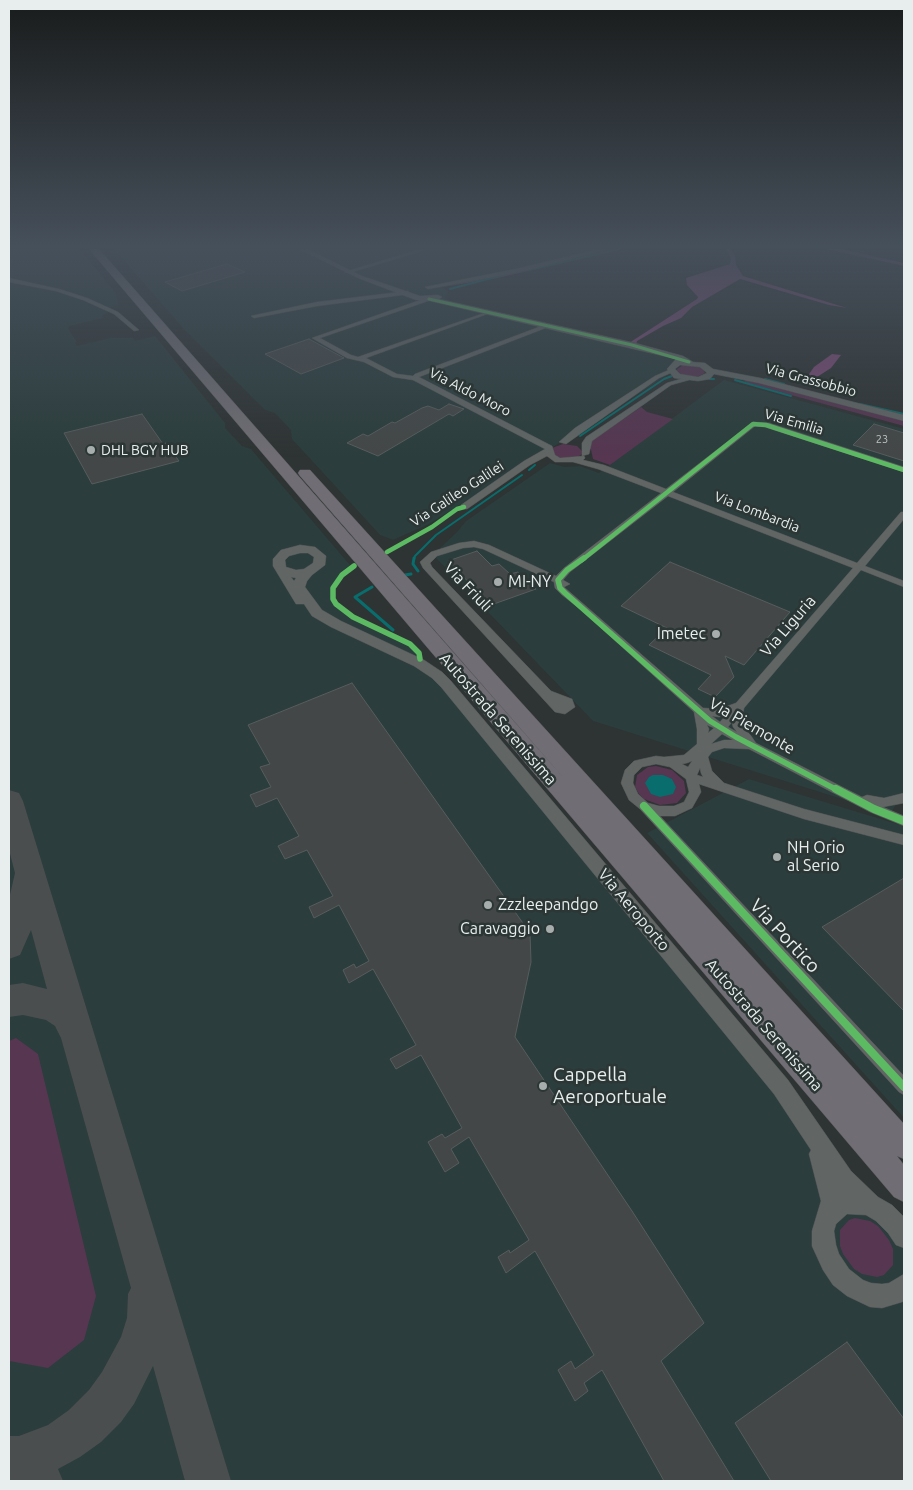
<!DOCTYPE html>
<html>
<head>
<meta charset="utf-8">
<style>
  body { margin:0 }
  #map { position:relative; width:913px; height:1490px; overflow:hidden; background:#2e3333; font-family:Ubuntu,sans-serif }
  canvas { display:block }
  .frame { position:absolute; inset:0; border:10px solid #e8eeee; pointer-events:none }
</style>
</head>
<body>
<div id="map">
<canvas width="913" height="1490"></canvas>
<div class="frame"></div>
</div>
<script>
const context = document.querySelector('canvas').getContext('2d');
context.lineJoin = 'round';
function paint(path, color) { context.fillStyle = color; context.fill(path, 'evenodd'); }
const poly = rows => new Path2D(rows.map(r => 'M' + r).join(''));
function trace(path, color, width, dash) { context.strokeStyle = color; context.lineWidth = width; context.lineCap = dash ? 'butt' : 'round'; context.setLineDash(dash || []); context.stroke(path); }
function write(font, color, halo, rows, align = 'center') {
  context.font = font + ' Ubuntu,sans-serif'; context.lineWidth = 5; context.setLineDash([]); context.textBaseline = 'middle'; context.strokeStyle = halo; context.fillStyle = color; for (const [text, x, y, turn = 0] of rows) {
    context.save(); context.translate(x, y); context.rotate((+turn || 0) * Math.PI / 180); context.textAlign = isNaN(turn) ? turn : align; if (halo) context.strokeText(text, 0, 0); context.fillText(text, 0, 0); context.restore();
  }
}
const built = poly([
  [9,249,80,249,115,292,119,305,105,309,108,312,102,316,103,318,69,326,68,329,77,342,75,343,77,346,111,338,133,338,135,341,155,336,225,423,225,428,242,446,251,449,350,565,341,572,332,586,333,601,347,615,411,645,904,1249,904,1481,9,1481],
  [114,249,616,249,442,287,447,291,448,294,445,297,448,301,690,358,651,386,429,524,393,540,380,535,292,439,291,430,275,413,265,410,183,328],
  [724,380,904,429,904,792,890,814,593,721,436,558,440,548,457,532,466,521,550,463,565,467,580,466,599,473],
  [749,779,904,826,904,1118,647,833]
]);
const green = poly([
  [683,365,701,367,705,373,697,377,682,375,676,370],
  [747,379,904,419,904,426,744,382],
  [641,407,647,412,673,419,610,465,593,459,590,445,591,441],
  [563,444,577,446,582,451,582,454,576,458,562,459,554,455,552,448],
  [656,766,672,770,684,781,686,793,677,803,660,805,644,799,639,794,635,787,637,775,648,767],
  [16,1038,38,1054,96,1296,84,1340,48,1368,9,1361,9,1041],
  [855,1218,870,1221,878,1226,889,1240,893,1249,893,1265,884,1275,877,1277,862,1274,854,1269,843,1254,840,1246,840,1230,849,1220]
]);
const forest = poly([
  [616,249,623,249,497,278,442,287],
  [726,249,730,249,735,255,736,265,743,276,847,308,829,305,740,279,692,307,681,318,663,326,637,341,636,345,629,343,697,299,698,297,687,285,686,278,730,264,731,259],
  [826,249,842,249,904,263,904,266],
  [832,354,841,355,831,368,817,377,807,377,814,367]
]);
const water = poly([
  [653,775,663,775,672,779,676,787,673,794,660,797,651,794,645,783,649,777]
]);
const streamFar1 = poly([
  [528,270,620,249],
  [450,289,507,274],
  [709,379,714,379],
  [765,379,784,384],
  [735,380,791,396],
  [860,404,904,414],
  [580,436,664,379,672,376],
  [529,470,535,465],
  [414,560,415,556,436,535,522,475]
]);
const stream = poly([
  [414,558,413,564,418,571],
  [405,575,411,574],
  [372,587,355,597,393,630]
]);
const taxiway = poly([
  [9,790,19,793,23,801,231,1481,185,1481,153,1366,134,1404,121,1422,101,1442,80,1457,58,1469,63,1481,9,1481,9,1436,19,1436,48,1425,69,1410,89,1390,102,1372,121,1337,127,1318,128,1294,131,1288,61,1038,55,1026,46,1020,23,1015,9,1017,9,985,23,983,47,989,31,930,20,955,9,959,9,899,15,873,9,850,9,790]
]);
const building = poly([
  [227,264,245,272,182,291,165,282,227,264],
  [309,339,344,358,301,374,265,354,309,339],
  [449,404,464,409,453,416,449,414,378,456,347,443,363,434,368,436,392,422,395,423,422,408,428,406,439,410,449,404],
  [142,414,163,444,166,443,179,461,92,484,64,433,142,414],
  [874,424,904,433,904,461,853,445,874,424],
  [477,551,492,566,499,564,510,574,518,572,536,589,491,605,448,561,477,551],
  [670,562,790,612,744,665,725,656,734,677,715,697,698,689,711,675,649,645,667,628,621,606,670,562],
  [352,683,530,933,531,962,515,1037,632,1211,704,1323,661,1361,734,1481,664,1481,602,1370,584,1383,588,1391,575,1401,558,1370,571,1361,575,1369,594,1355,535,1251,506,1273,498,1257,509,1250,510,1253,529,1240,469,1137,451,1149,459,1163,445,1172,428,1142,442,1134,445,1138,462,1128,421,1055,396,1069,390,1059,416,1045,373,969,349,983,343,970,354,964,356,968,369,961,339,905,314,918,309,907,333,896,307,850,285,859,278,846,299,836,277,798,256,807,250,795,271,787,260,767,270,764,248,725,352,683],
  [904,878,904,1011,822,927,904,878],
  [847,1342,904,1419,904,1481,771,1481,735,1423,847,1342]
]);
const minor = poly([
  [421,249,429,249,349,273,344,272,421,249],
  [9,278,59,289,87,298,118,312,139,330,134,331,114,314,83,300,56,291,9,282,9,278],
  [408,291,410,294,317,306,254,318,251,316,317,302,408,291],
  [429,297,432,299,431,300,320,338,351,355,358,357,490,311,490,313,366,358,397,374,413,376,415,374,544,325,548,325,548,327,419,377,552,446,555,455,560,458,584,456,585,458,583,460,604,465,666,489,753,422,769,423,904,467,904,472,765,427,755,426,673,492,857,563,901,512,904,512,904,519,865,566,904,581,904,587,861,570,744,708,742,719,744,726,756,743,862,797,867,795,884,798,904,793,904,803,883,807,904,816,904,826,870,812,749,749,724,748,712,752,708,757,712,771,724,783,804,809,904,835,904,845,804,819,699,784,701,792,692,808,675,816,660,816,904,1076,904,1095,899,1092,640,809,629,800,621,783,625,770,634,761,638,760,656,756,664,757,684,755,697,744,697,729,694,712,580,609,562,595,555,588,554,582,483,549,474,547,463,548,437,556,430,563,432,567,551,691,572,699,575,707,565,714,555,712,423,568,420,562,431,552,459,543,474,541,489,545,556,576,564,568,661,493,598,469,573,462,555,462,547,456,530,465,467,509,461,509,461,505,524,461,545,449,413,380,393,377,364,362,347,358,312,338,429,297],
  [668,496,853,568,736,703,719,709,703,708,564,587,570,584,563,580,570,572,668,496],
  [726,715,720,722,712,716,719,717,726,715],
  [732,722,733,727,737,732,728,727,732,722],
  [707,725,714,728,708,733,709,729,707,725],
  [722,734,733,740,724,740,711,744,722,734],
  [692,761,688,767,682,764,687,763,692,761],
  [656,764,670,767,686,779,689,792,684,802,674,806,659,806,648,803,638,794,633,783,634,775,642,767,656,764],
  [700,768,701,773,703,777,697,775,700,768],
  [671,369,674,371,673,372,659,378,566,444,559,442,575,428,655,376,671,369],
  [687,377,689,378,689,380,671,385,592,441,589,454,582,456,582,443,586,437,667,383,687,377]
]);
const tertiary = poly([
  [299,249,307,249,362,276,420,296,438,295,442,297,439,299,635,343,683,356,693,362,705,363,713,369,760,378,904,415,904,421,759,383,714,374,710,379,698,381,674,378,667,369,676,359,426,300,416,300,358,278,299,249],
  [680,365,700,367,707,373,698,377,680,374,675,369,680,365],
  [599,249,609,249,520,272,428,289,425,287,520,268,599,249]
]);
const secondary = poly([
  [300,545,315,547,326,556,325,565,312,575,307,581,305,587,322,610,341,621,424,660,442,672,451,681,788,1080,851,1171,878,1197,892,1205,904,1217,904,1248,896,1245,888,1233,876,1221,866,1215,847,1214,836,1224,834,1231,836,1245,839,1254,849,1269,863,1280,871,1283,882,1284,889,1283,904,1274,904,1301,902,1302,882,1308,870,1307,847,1296,833,1285,823,1270,812,1246,812,1231,821,1201,809,1154,811,1150,774,1094,441,687,432,678,414,666,331,627,312,616,304,604,296,604,273,566,273,559,281,550,300,545],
  [300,553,308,553,314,557,313,563,304,569,296,570,286,567,285,560,289,556,300,553],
  [291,577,296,578,294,581,291,577]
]);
const motorway = poly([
  [89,249,99,249,569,784,300,476,298,473,300,470,310,470,904,1124,904,1159,897,1156,904,1165,904,1202,894,1197,89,249]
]);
const cyclewayFar3 = poly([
  [429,299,632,345,689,362]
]);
const cyclewayFar2 = poly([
  [387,552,432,527,457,509,464,507],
  [582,560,753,424,766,425,904,470]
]);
const cyclewayFar1 = poly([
  [584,558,567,570,558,580,560,588,565,593,710,721,736,737,839,791],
  [354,566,342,575,333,588,333,599,336,604,353,617,410,644,419,653,420,659]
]);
const cycleway = poly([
  [836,789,874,809,904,821],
  [644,806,904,1087]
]);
const markers = [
  [91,450,5,"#a7adad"],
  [498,582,5,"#a7adad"],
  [716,634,5,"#a7adad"],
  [777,857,5,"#a7adad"],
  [488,905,5,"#a7adad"],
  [550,929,5,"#a7adad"],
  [543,1086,5,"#a7adad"]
];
const farNumbernames = [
  ["23",882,439]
];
const farStreetnames = [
  ["Via Grassobbio",811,380,15],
  ["Via Aldo Moro",470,392,27],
  ["Via Emilia",794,422,16],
  ["Via Galileo Galilei",457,494,-33],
  ["Via Lombardia",757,512,21]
];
const farPoinames = [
  ["DHL BGY HUB",101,450]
];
const poiNames = [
  ["MI-NY",508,582],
  ["Imetec",706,634,"right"],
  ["NH Orio",787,848],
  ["al Serio",787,866],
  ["Zzzleepandgo",498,905],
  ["Caravaggio",540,929,"right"]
];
const streetNames = [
  ["Via Friuli",468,587,46],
  ["Via Liguria",788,626,-49],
  ["Autostrada Serenissima",498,719,49],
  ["Via Piemonte",752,726,30],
  ["Via Aeroporto",634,910,50],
  ["Autostrada Serenissima",764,1025,49]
];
const nearStreetnames = [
  ["Via Portico",785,936,47]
];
const nearPoinames = [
  ["Cappella",553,1075],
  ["Aeroportuale",553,1097]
];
paint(built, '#2b3d3c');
paint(green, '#563651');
paint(forest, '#7c4975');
paint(water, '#086d6c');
trace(streamFar1, '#086d6c', 2);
trace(stream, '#086d6c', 3);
paint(taxiway, '#4a4e4e');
paint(building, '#434747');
trace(building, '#575c5c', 1);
trace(minor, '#4d5151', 1);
trace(tertiary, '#4d5151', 1);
trace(secondary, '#4d5151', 1);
trace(motorway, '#4d5151', 1);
paint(minor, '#616665');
paint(tertiary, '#616665');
paint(secondary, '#616665');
paint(motorway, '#706e74');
trace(cyclewayFar3, '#5cba63', 3);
trace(cyclewayFar2, '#5cba63', 4.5);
trace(cyclewayFar1, '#5cba63', 5.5);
trace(cycleway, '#5cba63', 8);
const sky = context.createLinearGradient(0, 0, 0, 457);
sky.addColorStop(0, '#191c1c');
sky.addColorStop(0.54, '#46505b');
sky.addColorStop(1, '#46505b00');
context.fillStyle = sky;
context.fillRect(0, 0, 913, 457);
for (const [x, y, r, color] of markers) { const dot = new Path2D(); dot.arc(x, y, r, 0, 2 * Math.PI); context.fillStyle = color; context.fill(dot); trace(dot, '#2b3635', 2); }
write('11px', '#bfc4c4', null, farNumbernames);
write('14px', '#e8eeee', '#2b3635', farStreetnames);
write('14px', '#e8eeee', '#2b3635', farPoinames, 'left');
write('16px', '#e8eeee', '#2b3635', poiNames, 'left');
write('16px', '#e8eeee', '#2b3635', streetNames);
write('19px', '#e8eeee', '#2b3635', nearStreetnames);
write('19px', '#e8eeee', '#2b3635', nearPoinames, 'left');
</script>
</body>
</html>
